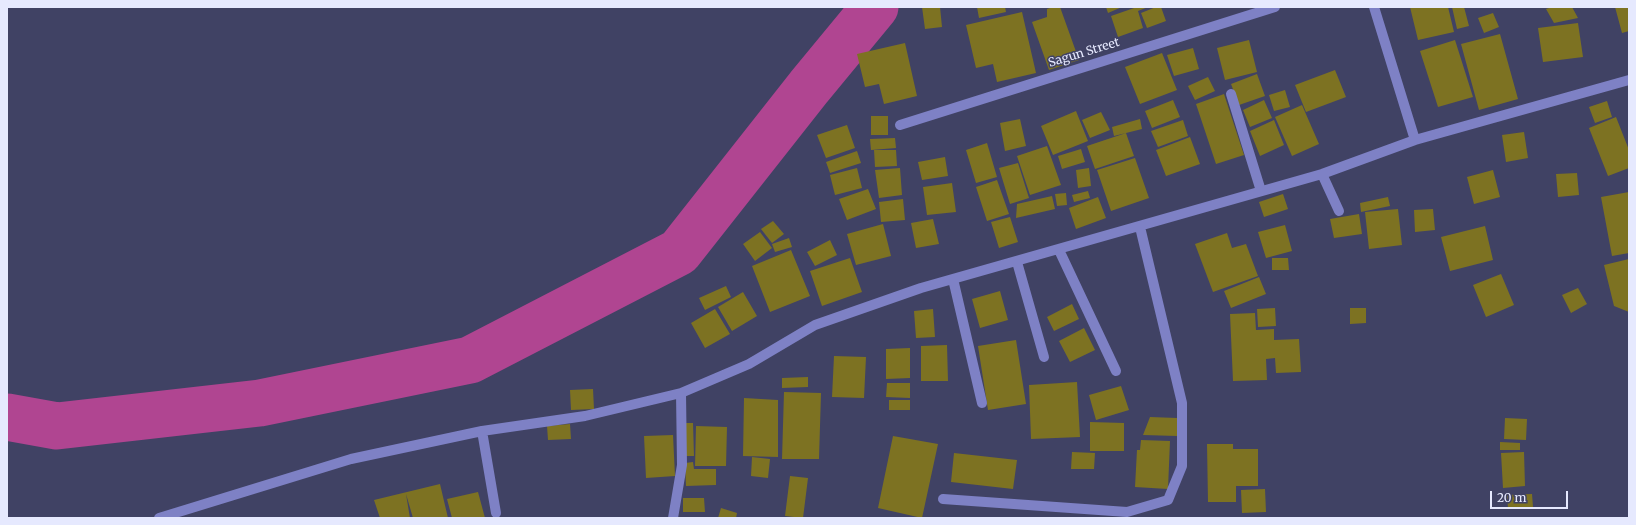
<!DOCTYPE html>
<html>
<head>
<meta charset="utf-8">
<style>
  body { margin:0 }
  #map { position:relative; width:1636px; height:525px; overflow:hidden; background:#404264; font-family:Merriweather,serif }
  canvas { display:block }
  .frame { position:absolute; inset:0; border:8px solid #e6e9fe; pointer-events:none }
  .scale { position:absolute; left:1490px; top:491px; width:78px; height:18px; box-sizing:border-box; border:2px solid #e6e9fe; border-top:0; padding-left:5px; font-size:12px; line-height:14px; white-space:nowrap; color:#e6e9fe; -webkit-text-stroke:3px #404264; paint-order:stroke }
</style>
</head>
<body>
<div id="map">
<canvas width="1636" height="525"></canvas>
<div class="frame"></div>
<div class="scale">20 m</div>
</div>
<script>
const context = document.querySelector('canvas').getContext('2d');
context.lineJoin = 'round';
const poly = rows => new Path2D(rows.map(r => 'M' + r).join(''));
function trace(path, color, width, dash) { context.strokeStyle = color; context.lineWidth = width; context.lineCap = dash ? 'butt' : 'round'; context.setLineDash(dash || []); context.stroke(path); }
function paint(path, color) { context.fillStyle = color; context.fill(path, 'evenodd'); }
function write(font, color, halo, rows, align = 'center') {
  context.font = font + ' Merriweather,serif'; context.lineWidth = 3; context.setLineDash([]); context.textBaseline = 'middle'; context.strokeStyle = halo; context.fillStyle = color; for (const [text, x, y, turn = 0] of rows) {
    context.save(); context.translate(x, y); context.rotate((+turn || 0) * Math.PI / 180); context.textAlign = isNaN(turn) ? turn : align; if (halo) context.strokeText(text, 0, 0); context.fillText(text, 0, 0); context.restore();
  }
}
const river = poly([
  [7,417,57,426,260,403,470,360,679,252,809,87,875,7]
]);
const building = poly([
  [922,7,940,7,942,27,925,29],
  [977,7,1005,7,1006,12,979,18],
  [1053,7,1060,7,1079,60,1049,70,1032,22,1047,17,1047,9],
  [1106,7,1122,7,1108,13],
  [1137,7,1148,7,1138,11,1143,28,1118,37,1111,16],
  [1156,7,1161,7,1166,21,1147,28,1141,13],
  [1410,7,1448,7,1454,32,1418,40],
  [1452,7,1464,7,1469,26,1457,29],
  [1552,7,1572,7,1578,18,1554,23,1546,9],
  [1615,7,1629,7,1629,31,1622,33],
  [1022,12,1036,73,997,82,993,64,976,68,966,25],
  [1493,13,1499,27,1484,33,1478,18],
  [1578,23,1583,57,1543,62,1538,28],
  [1500,34,1518,99,1479,110,1461,44],
  [1249,40,1257,72,1225,80,1217,48],
  [1455,40,1473,97,1438,107,1420,51],
  [905,43,917,96,884,104,879,84,865,87,857,54],
  [1193,48,1199,69,1174,76,1167,55],
  [1162,53,1177,90,1140,104,1125,67],
  [1335,70,1346,97,1306,112,1295,85],
  [1257,74,1265,96,1239,105,1231,84],
  [1208,77,1215,91,1195,100,1188,86],
  [1285,90,1290,107,1274,111,1269,95],
  [1224,94,1244,155,1216,164,1196,104],
  [1173,100,1180,117,1152,128,1145,111],
  [1264,100,1272,118,1250,127,1243,110],
  [1607,101,1612,117,1595,123,1589,107],
  [1302,105,1319,144,1292,156,1275,117],
  [1076,111,1088,141,1053,155,1041,126],
  [1101,112,1110,130,1090,138,1082,120],
  [871,116,888,116,888,135,871,135],
  [1616,117,1629,150,1629,168,1608,176,1589,128],
  [1020,119,1026,146,1005,151,1000,123],
  [1140,119,1142,129,1114,136,1112,127],
  [1183,120,1188,136,1158,147,1151,131],
  [1274,120,1284,145,1260,156,1250,131],
  [847,125,855,148,826,158,817,135],
  [1524,132,1528,158,1506,162,1502,135],
  [1126,133,1134,156,1095,169,1087,146],
  [1190,137,1200,164,1166,176,1156,150],
  [895,138,896,148,871,150,870,139],
  [987,143,997,177,976,183,966,150],
  [1047,146,1061,185,1030,195,1017,156],
  [1081,149,1085,162,1062,169,1058,156],
  [874,150,896,150,897,166,875,167],
  [857,151,861,163,830,173,826,162],
  [945,157,948,176,922,180,918,162],
  [1135,158,1149,198,1111,211,1097,170],
  [1018,163,1029,198,1010,204,999,168],
  [857,168,862,188,835,195,830,175],
  [900,168,902,195,879,198,875,170],
  [1089,168,1091,186,1078,188,1076,170],
  [1493,170,1500,197,1474,204,1467,177],
  [1577,173,1579,195,1558,197,1556,174],
  [997,180,1009,214,987,221,976,187],
  [952,183,956,212,927,215,923,187],
  [868,189,876,209,847,220,839,199],
  [1088,191,1090,198,1074,202,1072,195],
  [1629,192,1629,253,1612,256,1601,197],
  [1066,193,1067,205,1057,206,1055,194],
  [1283,194,1288,209,1264,217,1259,202],
  [1052,196,1055,209,1016,218,1017,204],
  [1098,197,1106,218,1076,229,1069,208],
  [1388,197,1390,206,1361,212,1360,203],
  [903,199,905,220,881,222,879,202],
  [1398,209,1402,245,1369,249,1365,212],
  [1433,209,1435,230,1415,232,1414,210],
  [1359,214,1362,234,1334,238,1330,219],
  [1010,217,1018,242,999,248,991,222],
  [933,219,939,244,916,248,911,223],
  [773,221,784,234,772,243,761,229],
  [883,224,891,256,856,265,847,234],
  [1285,225,1292,251,1266,258,1258,232],
  [1485,226,1493,260,1450,271,1441,237],
  [760,232,772,248,755,261,743,244],
  [1227,233,1232,248,1246,244,1258,276,1213,292,1195,244],
  [789,238,792,247,775,252,772,244],
  [830,240,837,255,815,266,807,252],
  [791,250,810,296,770,312,752,266],
  [850,258,862,292,822,306,810,271],
  [1272,258,1288,258,1289,270,1272,270],
  [1629,259,1629,312,1614,306,1604,265],
  [1501,274,1514,305,1486,317,1473,285],
  [1259,277,1266,294,1231,308,1224,291],
  [726,286,731,297,705,310,699,298],
  [1578,288,1587,304,1571,313,1562,295],
  [1000,291,1008,320,980,328,972,299],
  [743,292,757,316,732,331,718,307],
  [1072,304,1079,319,1054,331,1047,317],
  [1275,308,1276,326,1258,327,1257,309],
  [1350,308,1366,308,1366,323,1350,324],
  [715,309,730,334,705,348,691,323],
  [933,309,935,337,916,338,914,311],
  [1255,313,1256,330,1274,329,1274,340,1299,339,1301,372,1276,373,1275,358,1266,359,1267,380,1233,381,1230,314],
  [1084,328,1095,350,1070,362,1059,341],
  [1016,340,1026,404,988,410,978,346],
  [947,345,948,381,921,381,921,346],
  [910,348,910,378,886,379,886,349],
  [834,356,866,357,864,398,832,397],
  [808,377,808,387,782,388,782,378],
  [1077,382,1080,437,1031,439,1029,385],
  [887,383,910,383,910,398,886,397],
  [1121,386,1129,410,1096,420,1089,395],
  [593,389,594,409,571,410,570,390],
  [784,392,821,393,819,459,782,459],
  [744,398,778,400,778,457,743,456],
  [889,400,910,400,910,410,889,410],
  [1150,417,1177,418,1177,436,1143,435],
  [1505,418,1527,419,1526,440,1504,439],
  [1090,422,1124,423,1124,451,1090,451],
  [684,423,693,423,694,456,685,456],
  [570,424,571,439,548,440,547,426],
  [696,426,727,427,726,466,695,466],
  [673,435,675,476,646,478,644,436],
  [893,436,938,444,922,518,878,508],
  [1141,440,1170,441,1168,489,1135,487,1137,450,1140,450],
  [1500,442,1520,443,1520,450,1500,450],
  [1207,444,1233,444,1233,449,1258,449,1258,486,1236,486,1236,502,1208,502],
  [1072,452,1095,453,1094,469,1071,469],
  [1524,452,1525,486,1503,488,1501,453],
  [954,453,1017,460,1013,489,951,482],
  [752,457,770,459,768,478,751,476],
  [693,462,694,469,716,469,716,485,686,486,685,463],
  [790,476,808,478,803,518,785,516],
  [440,484,448,518,413,518,406,494,410,518,380,518,374,500],
  [1265,489,1266,512,1242,513,1241,490],
  [478,492,485,518,452,518,447,499],
  [1532,494,1533,507,1508,508,1507,495],
  [683,498,704,498,705,512,683,512],
  [721,508,737,513,736,518,718,518]
]);
const minor = poly([
  [1374,7,1415,140],
  [1231,94,1261,191],
  [900,125,1275,7],
  [1322,174,1339,211],
  [1059,250,1116,371],
  [1017,262,1044,357],
  [953,279,982,403],
  [482,431,496,513],
  [943,499,1127,512,1168,500,1182,466,1182,403,1140,227],
  [159,518,351,459,482,431,585,416,681,393,749,364,815,325,921,288,1322,174,1415,140,1629,80],
  [673,518,682,465,681,393]
]);
const streetNames = [
  ["Sagun Street",1084,53,-17]
];
trace(river, '#b04591', 47);
paint(building, '#7d7222');
trace(minor, '#7e81c5', 10);
write('12px', '#e6e9fe', '#404264', streetNames);
</script>
</body>
</html>
